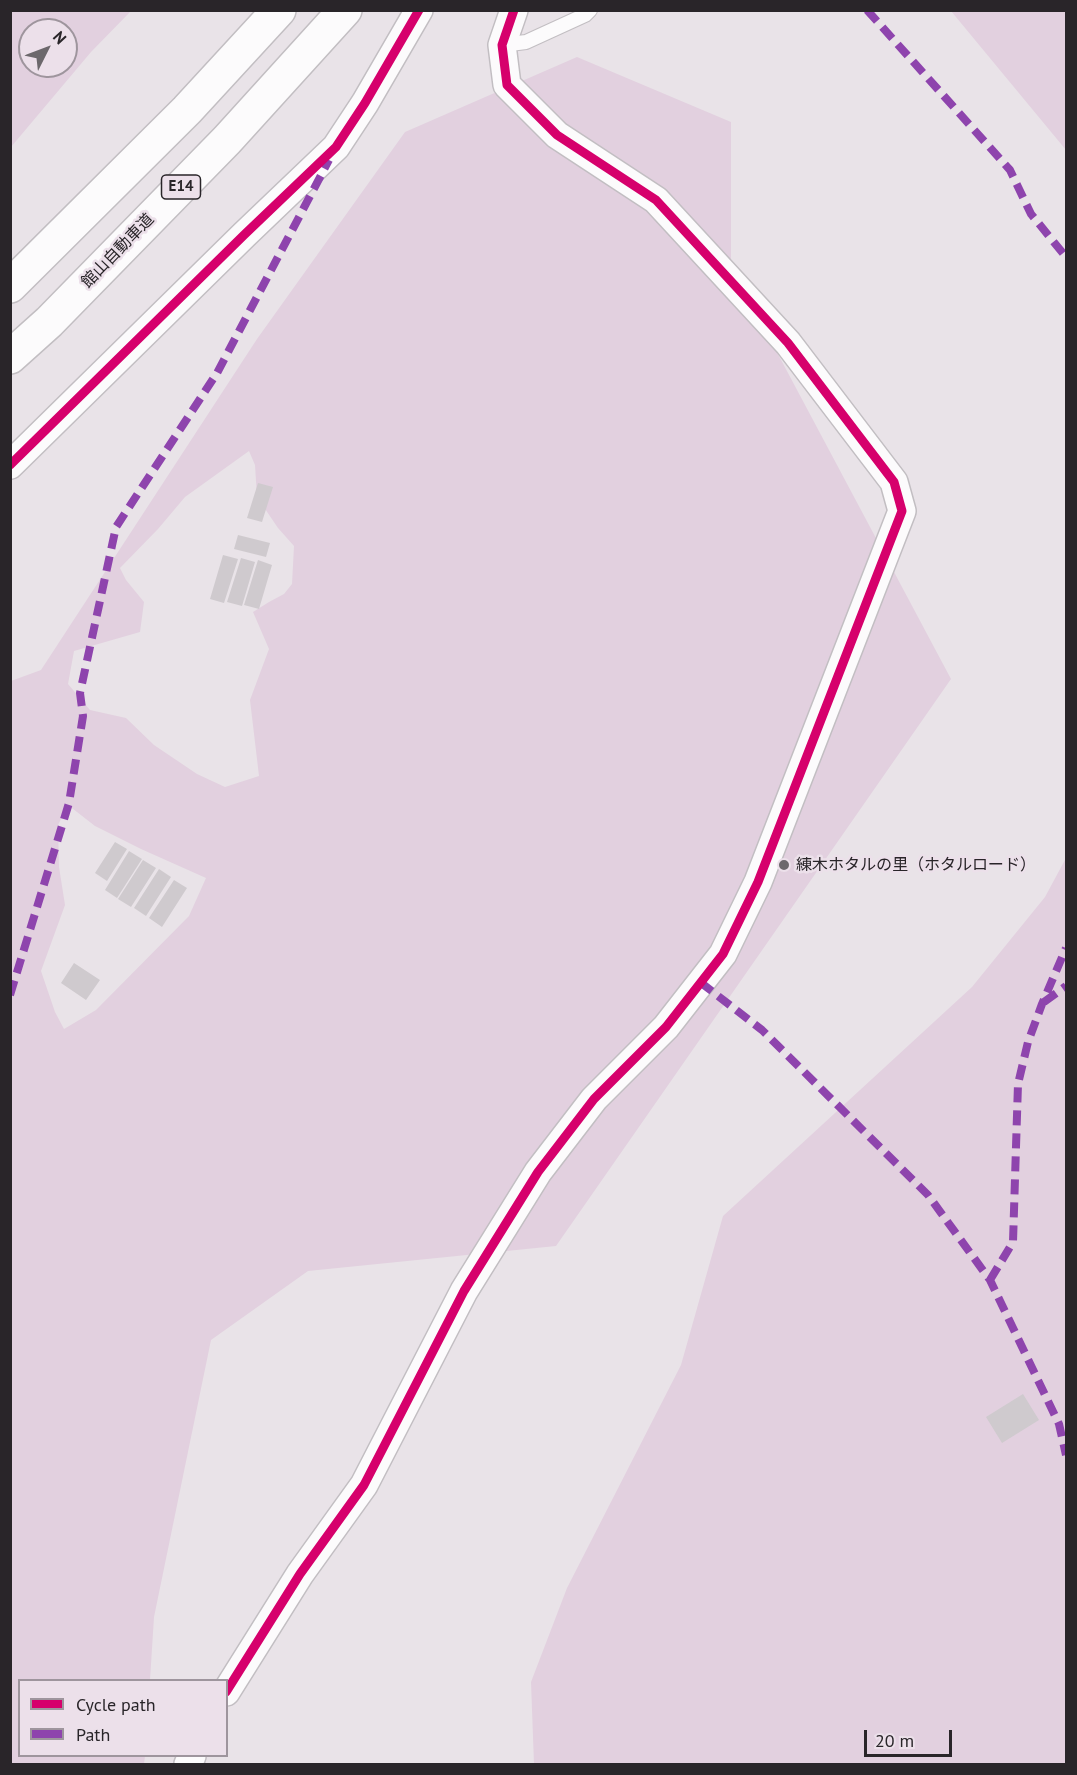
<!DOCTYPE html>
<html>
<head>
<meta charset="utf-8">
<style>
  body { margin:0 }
  #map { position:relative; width:1077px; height:1775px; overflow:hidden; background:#e9e3e8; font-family:"PT Sans",sans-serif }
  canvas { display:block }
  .frame { position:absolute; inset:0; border:12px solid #292529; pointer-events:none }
  .legend { position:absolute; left:18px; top:1679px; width:210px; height:78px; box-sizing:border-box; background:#ece0ea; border:2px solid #9e959d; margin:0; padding:8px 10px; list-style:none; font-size:18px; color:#292529 }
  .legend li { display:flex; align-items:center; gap:12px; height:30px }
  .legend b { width:30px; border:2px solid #9e959d }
  .north { position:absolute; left:18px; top:18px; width:60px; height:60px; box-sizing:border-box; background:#ece0ea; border:2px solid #9e959d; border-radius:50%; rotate:48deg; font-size:16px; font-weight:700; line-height:24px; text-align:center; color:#292529 }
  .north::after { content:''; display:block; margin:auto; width:21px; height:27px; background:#6c686c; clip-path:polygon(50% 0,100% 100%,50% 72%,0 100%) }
  .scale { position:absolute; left:864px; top:1730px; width:88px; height:27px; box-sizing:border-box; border:3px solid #292529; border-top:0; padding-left:8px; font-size:18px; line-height:21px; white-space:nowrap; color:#292529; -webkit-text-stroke:4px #ece0ea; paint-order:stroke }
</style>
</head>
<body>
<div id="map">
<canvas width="1077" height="1775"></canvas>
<div class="frame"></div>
<ul class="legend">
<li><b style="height:8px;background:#d6006c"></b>Cycle path</li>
<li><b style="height:8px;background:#8e44ad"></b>Path</li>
</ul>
<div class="north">N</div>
<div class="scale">20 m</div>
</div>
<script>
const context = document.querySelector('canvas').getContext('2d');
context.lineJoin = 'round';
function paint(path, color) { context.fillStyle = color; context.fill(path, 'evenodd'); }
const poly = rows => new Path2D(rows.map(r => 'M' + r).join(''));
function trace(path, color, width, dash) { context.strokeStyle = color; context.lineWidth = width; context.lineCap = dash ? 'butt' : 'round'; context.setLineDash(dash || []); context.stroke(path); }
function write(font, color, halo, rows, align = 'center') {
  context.font = font + ' "PT Sans","Noto Sans JP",sans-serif'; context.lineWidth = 5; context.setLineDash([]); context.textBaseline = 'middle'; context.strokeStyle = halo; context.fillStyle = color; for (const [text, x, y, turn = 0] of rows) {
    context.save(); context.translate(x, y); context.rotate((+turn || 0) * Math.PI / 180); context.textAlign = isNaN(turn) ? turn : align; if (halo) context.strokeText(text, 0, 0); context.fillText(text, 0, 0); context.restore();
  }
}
const green = poly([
  [11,10,131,11,91,52,11,147],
  [30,30,66,30,66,66,30,66],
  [951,11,1066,11,1066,150],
  [577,57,731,122,731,266,951,679,556,1246,308,1271,211,1340,154,1617,150,1680,20,1680,20,1756,145,1756,144,1764,11,1764,11,681,41,670,257,339,405,132],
  [249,451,255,465,257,497,278,528,294,546,292,584,284,594,269,602,253,612,269,649,250,700,259,776,225,787,197,774,154,745,126,718,90,710,68,684,74,651,140,632,144,602,126,580,120,568,158,529,185,497],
  [68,805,95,826,141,849,206,878,189,916,96,1010,64,1029,55,1012,41,971,65,905,59,867,58,825],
  [1066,858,1066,1764,534,1764,531,1682,567,1588,681,1365,723,1216,972,987,1045,897]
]);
const building = poly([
  [258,483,273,487,262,522,247,518],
  [238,535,270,543,266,557,234,549],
  [223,555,238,559,224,603,210,599],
  [241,558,255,562,242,606,227,602],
  [258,560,272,565,259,609,244,605],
  [115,842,127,849,107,881,95,873],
  [129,851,142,859,117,898,105,890],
  [143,860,156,868,131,907,118,899],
  [159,869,171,877,146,916,134,908],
  [174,880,187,888,162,927,149,918],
  [74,963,100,980,86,1000,61,983],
  [1023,1394,1039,1420,1002,1443,986,1417]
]);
const service = poly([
  [502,45,526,42,585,15,590,10]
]);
const minor = poly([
  [10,465,244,235,336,147,365,103,419,10],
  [226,1692,300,1574,364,1485,464,1291,538,1172,594,1099,666,1027,723,954,758,882,902,511,894,482,788,343,656,200,557,135,507,85,502,45,514,10],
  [188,1764,192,1756]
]);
const motorway = poly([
  [10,286,187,110,279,10],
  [10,357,49,322,227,140,345,10]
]);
const quiet = poly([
  [867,10,1010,170,1031,214,1066,257],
  [700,982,762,1030,928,1195,990,1280,1059,1424,1066,1455],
  [10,995,69,803,83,716,80,693,116,527,217,373,329,160],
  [1044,1002,1066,986],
  [990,1280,1013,1242,1018,1084,1028,1042,1042,1004,1066,948]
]);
const cycleway = poly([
  [10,465,244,235,336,147,365,103,419,10],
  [226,1692,300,1574,364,1485,464,1291,538,1172,594,1099,666,1027,723,954,758,882,902,511,894,482,788,343,656,200,557,135,507,85,502,45,514,10]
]);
const markers = [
  [784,865,6,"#6c686c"]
];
const shields = [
  [181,187,39]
];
const shieldNames = [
  ["E14",181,187]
];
const streetNames = [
  ["館山自動車道",118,251,-46]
];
const poiNames = [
  ["練木ホタルの里（ホタルロード）",796,865]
];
paint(green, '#e2d0df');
paint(building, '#cfcace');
trace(service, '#c2bec2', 16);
trace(minor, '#c2bec2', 30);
trace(motorway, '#c2bec2', 36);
trace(service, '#fcfbfc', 14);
trace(minor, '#fcfbfc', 27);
trace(motorway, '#fcfbfc', 33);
trace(quiet, '#8e44ad', 8, [15, 8]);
trace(cycleway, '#d6006c', 9);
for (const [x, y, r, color] of markers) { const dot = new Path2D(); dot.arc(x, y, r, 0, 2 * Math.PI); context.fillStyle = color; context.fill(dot); trace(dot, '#ece0ea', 2); }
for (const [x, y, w] of shields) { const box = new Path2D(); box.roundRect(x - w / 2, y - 12, w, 24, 4.5); context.fillStyle = '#ece0ea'; context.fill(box); trace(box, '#292529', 1.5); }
write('bold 15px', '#292529', null, shieldNames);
write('16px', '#292529', '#ece0ea', streetNames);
write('16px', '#292529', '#ece0ea', poiNames, 'left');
</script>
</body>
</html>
